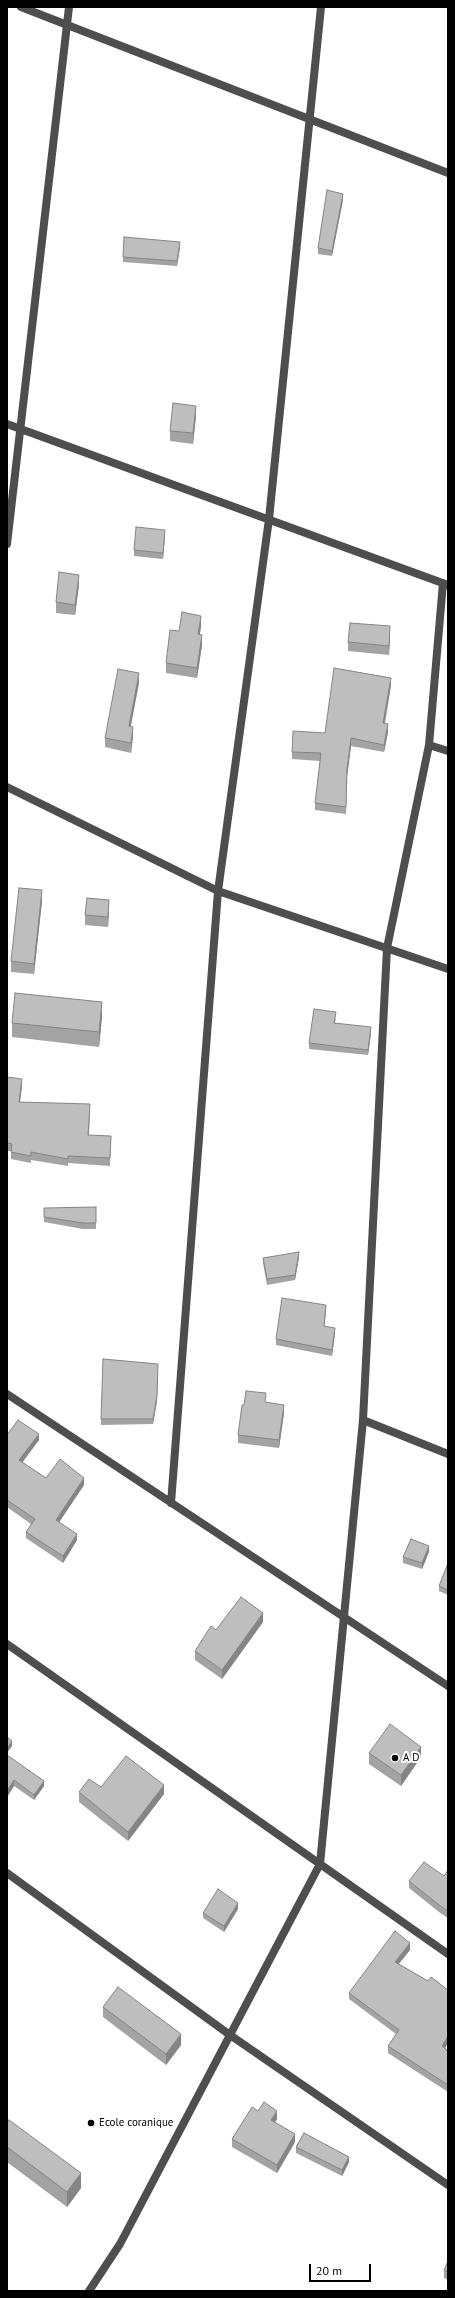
<!DOCTYPE html>
<html>
<head>
<meta charset="utf-8">
<style>
  body { margin:0 }
  #map { position:relative; width:455px; height:2298px; overflow:hidden; background:#fff; font-family:"PT Sans",sans-serif }
  canvas { display:block }
  .frame { position:absolute; inset:0; border:8px solid #000; pointer-events:none }
  .scale { position:absolute; left:309px; top:2264px; width:62px; height:18px; box-sizing:border-box; border:2px solid #000; border-top:0; padding-left:5px; font-size:12px; line-height:14px; white-space:nowrap; color:#000; -webkit-text-stroke:3px #fff; paint-order:stroke }
</style>
</head>
<body>
<div id="map">
<canvas width="455" height="2298"></canvas>
<div class="frame"></div>
<div class="scale">20 m</div>
</div>
<script>
const context = document.querySelector('canvas').getContext('2d');
context.lineJoin = 'round';
const poly = rows => new Path2D(rows.map(r => 'M' + r).join(''));
function trace(path, color, width, dash) { context.strokeStyle = color; context.lineWidth = width; context.lineCap = dash ? 'butt' : 'round'; context.setLineDash(dash || []); context.stroke(path); }
function paint(path, color) { context.fillStyle = color; context.fill(path, 'evenodd'); }
function write(font, color, halo, rows, align = 'center') {
  context.font = font + ' "PT Sans",sans-serif'; context.lineWidth = 4; context.setLineDash([]); context.textBaseline = 'middle'; context.strokeStyle = halo; context.fillStyle = color; for (const [text, x, y, turn = 0] of rows) {
    context.save(); context.translate(x, y); context.rotate((+turn || 0) * Math.PI / 180); context.textAlign = isNaN(turn) ? turn : align; if (halo) context.strokeText(text, 0, 0); context.fillText(text, 0, 0); context.restore();
  }
}
const minor = poly([
  [21,7,448,173],
  [7,424,448,585],
  [7,544,69,7],
  [429,745,448,751],
  [7,787,218,891,448,969],
  [7,1394,448,1686],
  [363,1420,448,1454],
  [171,1503,218,891,269,519,321,7],
  [7,1644,448,1954],
  [7,1873,230,2035,448,2185],
  [89,2291,120,2244,320,1864,363,1420,387,948,429,745,443,583]
]);
const wall = poly([
  [343,200,332,256,318,254,318,248],
  [180,247,177,266,123,262,123,257],
  [196,416,193,444,170,441,170,431],
  [165,535,163,559,134,556,134,550],
  [79,585,75,615,56,613,56,602],
  [201,626,200,634,202,645,197,678,166,673,166,663,179,631],
  [390,636,389,655,348,651,348,642],
  [139,683,130,726,133,736,131,753,105,747,105,738],
  [391,685,385,724,388,732,384,752,351,746,347,777,346,814,315,810,315,803,320,761,292,759,292,752,325,733],
  [42,901,34,974,11,972,11,961],
  [109,911,108,927,85,925,85,915],
  [102,1017,99,1047,12,1037,12,1023],
  [336,1018,335,1023,371,1033,368,1055,309,1049,309,1043],
  [7,1077,22,1086,20,1102,90,1112,89,1135,111,1143,110,1166,68,1163,68,1166,31,1160,31,1163,11,1159,11,1151,7,1151],
  [96,1207,96,1229,83,1229,44,1222,44,1217],
  [299,1257,295,1280,267,1285,263,1263,263,1258],
  [326,1310,324,1326,335,1333,332,1356,276,1345,276,1339],
  [157,1401,153,1424,101,1425,101,1419],
  [266,1402,284,1413,279,1448,238,1443,238,1435,244,1405],
  [7,1435,39,1440,22,1462,46,1478,84,1485,59,1522,77,1540,63,1563,26,1538,26,1532,31,1524,7,1507],
  [429,1552,422,1569,403,1563,403,1557],
  [448,1563,448,1595,439,1591,439,1586],
  [263,1622,222,1679,195,1660,195,1651],
  [369,1753,421,1757,401,1786,369,1764],
  [7,1755,44,1786,34,1800,14,1786,7,1797],
  [101,1787,164,1794,128,1841,79,1802,79,1792],
  [448,1870,448,1918,439,1912,409,1888,409,1881,444,1876],
  [238,1909,224,1932,203,1918,203,1913],
  [410,1950,399,1964,428,1981,448,1990,448,2043,445,2048,448,2051,448,2092,388,2053,388,2046,396,2034,349,1999,349,1993],
  [103,2007,181,2045,166,2065,103,2017],
  [258,2111,277,2119,275,2122,295,2142,277,2173,232,2147,232,2139],
  [7,2123,81,2188,67,2207,7,2162],
  [296,2147,349,2162,342,2176,296,2153],
  [448,2261,448,2280,444,2278,444,2270]
]);
const shadedWall = poly([
  [343,194,343,200,332,256,332,251],
  [180,242,180,247,177,266,177,261],
  [196,406,196,416,193,444,193,433],
  [165,530,165,535,163,559,163,553],
  [79,575,79,585,75,615,75,605],
  [201,616,201,626,198,644,198,634],
  [390,626,390,636,389,655,389,646],
  [202,635,202,645,197,678,197,668],
  [139,673,139,683,129,736,129,726],
  [391,678,391,685,383,731,383,723],
  [388,724,388,732,384,752,384,745],
  [133,727,133,736,131,753,131,743],
  [351,738,351,746,347,777,346,814,347,769],
  [42,890,42,901,34,974,34,964],
  [109,900,109,911,108,927,108,917],
  [102,1002,102,1017,99,1047,99,1032],
  [371,1027,371,1033,368,1055,368,1050],
  [22,1079,22,1086,19,1109,19,1102],
  [299,1252,299,1257,295,1280,295,1275],
  [326,1305,326,1310,324,1331,324,1326],
  [335,1328,335,1333,332,1356,332,1350],
  [158,1364,157,1401,153,1424,153,1419],
  [284,1405,284,1413,279,1448,279,1440],
  [39,1434,39,1440,19,1467,19,1460],
  [84,1478,84,1485,56,1527,56,1520],
  [77,1534,77,1540,63,1563,63,1556],
  [429,1546,429,1552,422,1569,422,1563],
  [263,1613,263,1622,222,1679,222,1670],
  [12,1741,12,1746,7,1753,7,1748],
  [421,1747,421,1757,401,1786,401,1775],
  [14,1780,14,1786,7,1797,7,1791],
  [44,1781,44,1786,34,1800,34,1795],
  [164,1785,164,1794,128,1841,128,1832],
  [238,1903,238,1909,224,1932,224,1926],
  [410,1943,410,1950,395,1968,395,1962],
  [181,2034,181,2045,166,2065,166,2054],
  [448,2036,448,2043,442,2053,442,2046],
  [277,2111,277,2119,271,2128,271,2120],
  [295,2134,295,2142,277,2173,277,2165],
  [349,2157,349,2162,342,2176,342,2170],
  [81,2173,81,2188,67,2207,67,2192]
]);
const building = poly([
  [327,190,343,194,332,251,318,248,327,190],
  [124,237,180,242,177,261,123,257,124,237],
  [173,403,196,406,193,433,170,431,173,403],
  [136,527,165,530,163,553,134,550,136,527],
  [59,572,79,575,75,605,56,602,59,572],
  [182,612,201,616,198,634,202,635,197,668,166,663,170,630,179,631,182,612],
  [350,623,390,626,389,646,348,642,350,623],
  [334,668,391,678,383,723,388,724,384,745,351,738,347,769,346,807,315,803,321,753,292,752,293,731,325,733,334,668],
  [118,669,139,673,129,726,133,727,131,743,105,738,118,669],
  [19,888,42,890,34,964,11,961,19,888],
  [87,898,109,900,108,917,85,915,87,898],
  [15,993,102,1002,99,1032,12,1023,15,993],
  [314,1009,336,1012,334,1023,371,1027,368,1050,309,1043,314,1009],
  [7,1077,22,1079,19,1102,90,1104,88,1135,111,1136,110,1158,68,1156,68,1159,31,1152,31,1156,11,1152,12,1144,7,1143,7,1077],
  [96,1207,96,1223,83,1223,44,1217,44,1208,96,1207],
  [299,1252,295,1275,267,1279,263,1258,299,1252],
  [282,1298,326,1305,324,1326,335,1328,332,1350,276,1339,282,1298],
  [103,1359,158,1364,157,1396,153,1419,101,1419,103,1359],
  [246,1391,266,1393,265,1402,284,1405,279,1440,238,1435,242,1405,244,1405,246,1391],
  [18,1420,39,1434,19,1460,46,1478,60,1459,84,1478,56,1520,77,1534,63,1556,26,1532,35,1519,7,1500,7,1435,18,1420],
  [411,1539,429,1546,422,1563,403,1557,411,1539],
  [448,1563,448,1590,439,1586,448,1563],
  [241,1597,263,1613,222,1670,195,1651,211,1626,216,1630,241,1597],
  [390,1724,421,1747,401,1775,369,1753,390,1724],
  [7,1737,12,1741,7,1748,7,1737],
  [7,1755,44,1781,34,1795,14,1780,7,1791,7,1755],
  [126,1756,164,1785,128,1832,79,1792,89,1779,101,1787,126,1756],
  [424,1862,444,1876,448,1870,448,1911,439,1905,409,1881,424,1862],
  [218,1889,238,1903,224,1926,203,1913,218,1889],
  [395,1931,410,1943,395,1962,428,1981,431,1977,448,1990,448,2036,442,2046,448,2051,448,2085,388,2046,399,2030,349,1993,395,1931],
  [118,1987,181,2034,166,2054,103,2007,118,1987],
  [264,2102,277,2111,271,2120,295,2134,277,2165,232,2139,252,2107,258,2111,264,2102],
  [9,2120,81,2173,67,2192,7,2147,7,2123,9,2120],
  [304,2133,349,2157,342,2170,296,2147,304,2133],
  [448,2261,448,2272,444,2270,448,2261]
]);
const markers = [
  [395,1758,4,"#000"],
  [91,2123,4,"#000"]
];
const poiNames = [
  ["A D",403,1758],
  ["Ecole coranique",99,2123]
];
trace(minor, '#4e4e4e', 8);
paint(wall, '#a3a3a3');
paint(shadedWall, '#858585');
paint(building, '#bebebe');
trace(building, '#858585', 1);
for (const [x, y, r, color] of markers) { const dot = new Path2D(); dot.arc(x, y, r, 0, 2 * Math.PI); context.fillStyle = color; context.fill(dot); trace(dot, '#fff', 1.5); }
write('11px', '#000', '#fff', poiNames, 'left');
</script>
</body>
</html>
